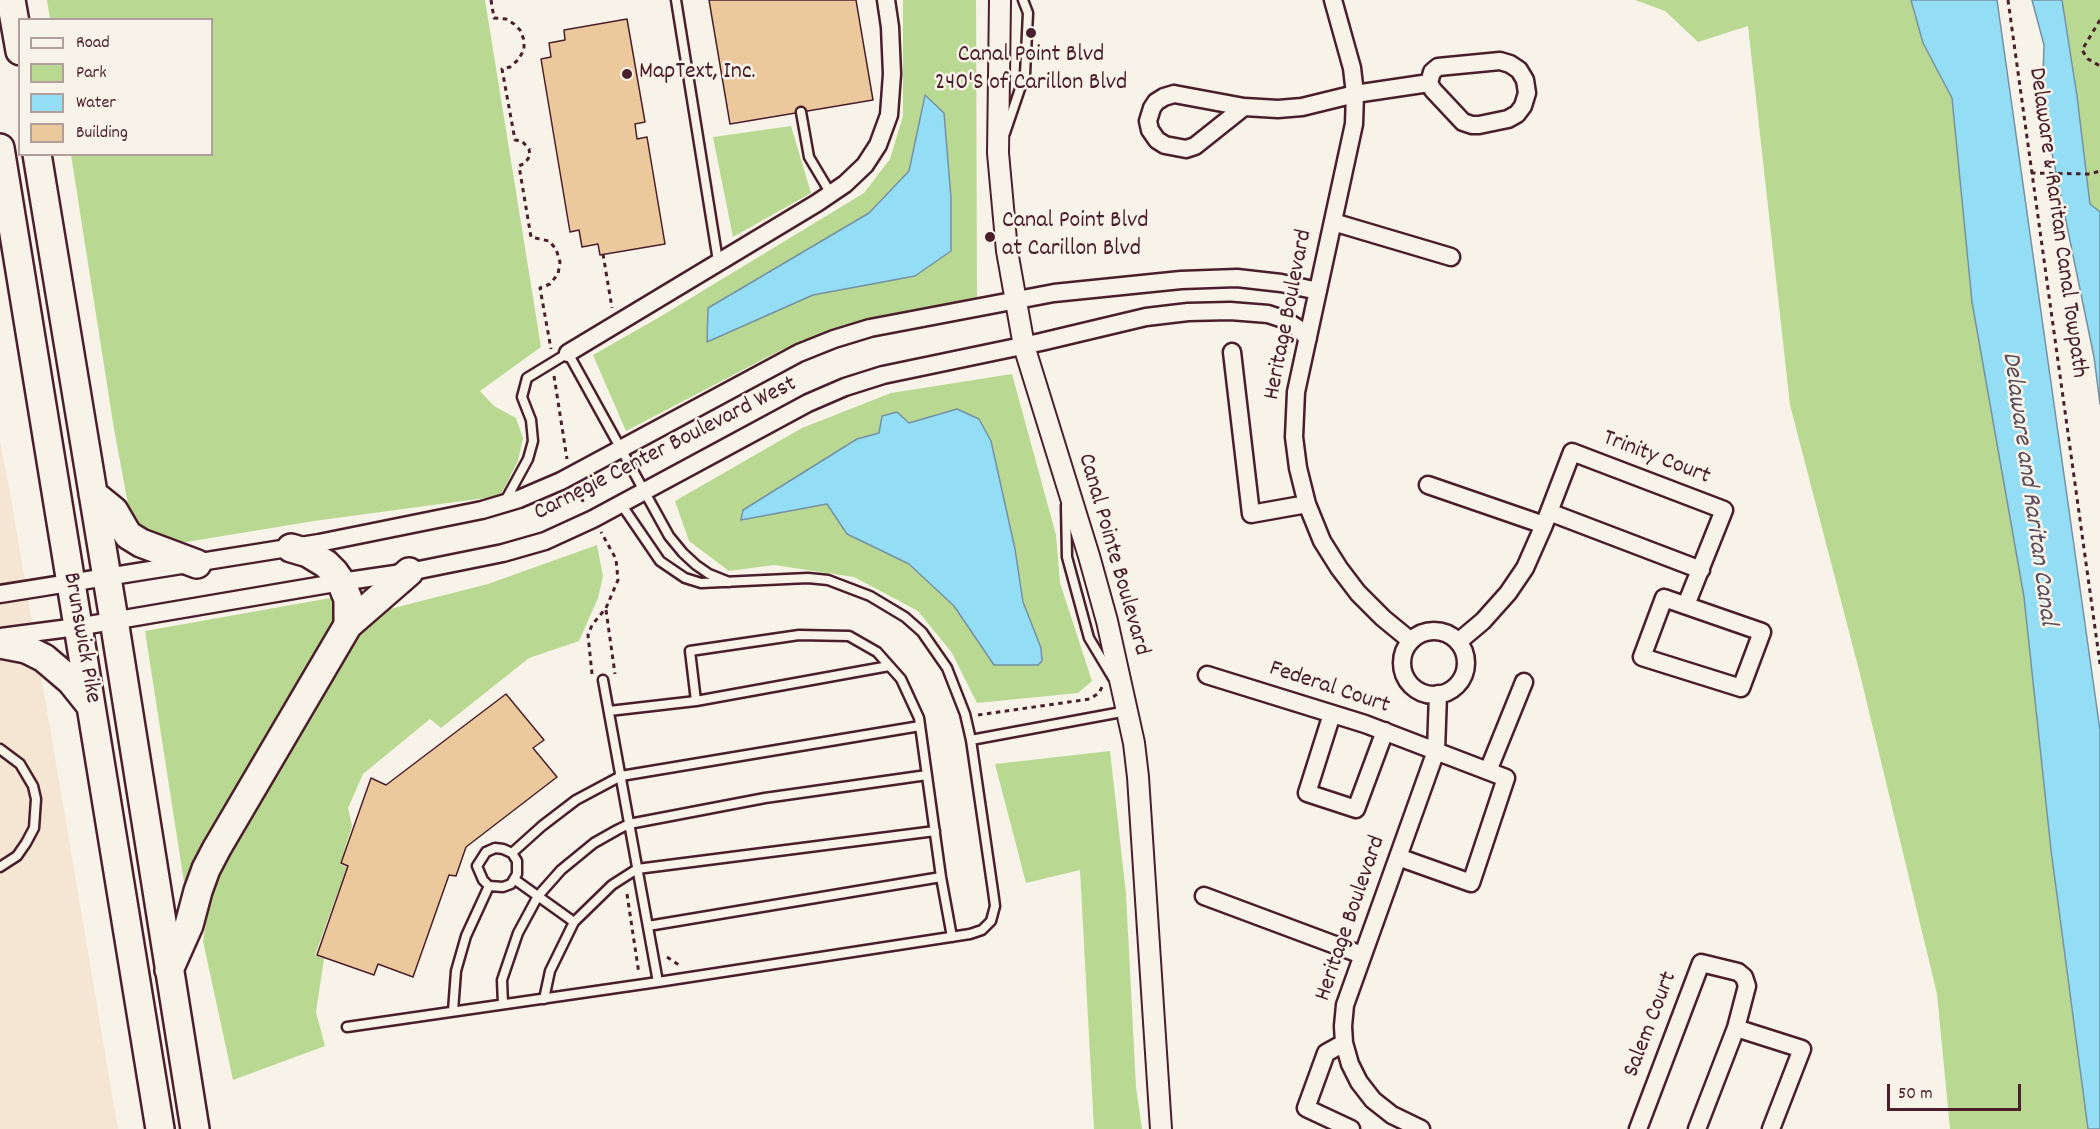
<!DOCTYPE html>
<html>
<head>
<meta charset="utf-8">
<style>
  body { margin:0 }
  #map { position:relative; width:2100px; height:1129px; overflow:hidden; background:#f7f3e8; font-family:Dekko,sans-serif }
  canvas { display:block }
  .legend { position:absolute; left:18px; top:18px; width:195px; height:138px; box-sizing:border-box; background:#f7f3e8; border:2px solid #b29e9c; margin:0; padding:8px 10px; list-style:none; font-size:18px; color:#4a1f2b }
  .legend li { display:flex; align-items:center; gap:12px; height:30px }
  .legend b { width:30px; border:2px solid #b29e9c }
  .scale { position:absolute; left:1887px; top:1084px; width:134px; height:27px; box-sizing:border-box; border:3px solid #4a1f2b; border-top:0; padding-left:8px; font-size:18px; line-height:21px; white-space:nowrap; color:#4a1f2b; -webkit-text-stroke:4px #f7f3e8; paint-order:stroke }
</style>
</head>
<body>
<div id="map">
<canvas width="2100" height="1129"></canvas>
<ul class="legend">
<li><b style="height:8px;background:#f7f3e8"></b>Road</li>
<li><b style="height:16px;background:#b9d992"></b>Park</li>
<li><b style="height:16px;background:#93ddf5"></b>Water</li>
<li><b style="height:16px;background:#ecc89d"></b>Building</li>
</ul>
<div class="scale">50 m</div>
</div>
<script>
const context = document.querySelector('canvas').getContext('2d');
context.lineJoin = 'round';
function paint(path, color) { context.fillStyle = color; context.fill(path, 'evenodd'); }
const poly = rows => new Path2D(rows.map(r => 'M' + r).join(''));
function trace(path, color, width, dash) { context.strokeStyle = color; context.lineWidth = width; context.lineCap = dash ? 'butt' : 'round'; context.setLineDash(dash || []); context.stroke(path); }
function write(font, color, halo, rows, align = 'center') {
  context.font = font + ' Dekko,sans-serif'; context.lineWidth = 5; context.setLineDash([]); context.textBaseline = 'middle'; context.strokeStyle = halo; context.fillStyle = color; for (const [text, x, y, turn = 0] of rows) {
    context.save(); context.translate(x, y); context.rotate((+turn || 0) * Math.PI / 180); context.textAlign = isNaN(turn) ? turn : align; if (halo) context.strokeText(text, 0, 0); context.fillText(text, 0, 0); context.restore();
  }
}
const built = poly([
  [0,441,10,493,118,1129,0,1129]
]);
const green = poly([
  [47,0,485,0,541,347,480,391,494,406,516,418,523,438,518,461,500,496,314,521,180,543,161,542,132,525,114,429,71,155,212,154,212,20,50,19],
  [903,0,976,0,977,300,865,322,781,350,626,431,593,355,658,318,864,193,890,159,903,116],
  [924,96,944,113,951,198,951,251,915,276,813,295,707,342,708,308,869,213,909,171],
  [1635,0,1911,0,1923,43,1952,98,1972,302,2024,597,2051,850,2088,1129,1950,1129,1937,994,1859,670,1790,405,1748,26,1698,42,1665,11],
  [2054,0,2100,0,2100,331],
  [791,126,811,193,733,237,713,137],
  [1012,374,1056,535,1060,583,1092,681,1078,693,977,703,952,653,918,611,854,577,774,565,729,571,689,541,675,501,802,428,891,393],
  [957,409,979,419,991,441,1015,549,1023,602,1041,648,994,664,954,606,909,564,847,534,827,504,742,519,743,510,857,439],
  [597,545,603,576,598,598,579,641,529,658,441,728,430,719,363,774,348,808,352,826,340,864,347,867,315,955,324,959,316,1012,325,1046,233,1080,203,941,213,882,356,637,382,611,488,584],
  [336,597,338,617,184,882,145,631],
  [1110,751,1126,894,1136,1087,1142,1129,1094,1129,1080,870,1026,883,995,764]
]);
const water = poly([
  [1911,0,1997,0,2100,730,2100,1129,2088,1129,2051,850,2024,597,1972,302,1952,98,1923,43,1911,0],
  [2032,0,2062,0,2077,96,2090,204,2100,212,2100,404,2094,357,2042,105,2044,45,2032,0],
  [925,95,944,113,951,198,951,251,915,276,813,295,707,342,708,308,869,213,909,171,925,95],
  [957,409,979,419,991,441,1015,549,1023,602,1041,648,1042,661,1038,665,994,665,954,606,909,564,847,534,827,504,741,520,743,510,857,439,879,433,882,416,897,412,909,423,957,409]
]);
const building = poly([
  [709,0,856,0,873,100,730,124,709,0],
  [627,19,645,122,635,124,637,139,647,137,665,244,600,255,598,244,582,247,579,230,570,232,541,59,551,57,549,43,565,40,564,30,627,19],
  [506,694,544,740,533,748,557,777,466,847,456,876,449,875,413,977,378,964,374,975,317,955,348,866,341,863,371,778,386,785,506,694]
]);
const path = poly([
  [491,0,494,18,506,19,514,24,520,30,524,40,524,50,518,60,510,67,502,69,515,140,522,141,529,149,530,156,525,163,519,166,531,237,549,241,556,249,560,262,558,274,550,284,540,288,551,349],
  [2008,0,2100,664],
  [2100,20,2082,50,2088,59,2100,66],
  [2031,173,2090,174,2100,171],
  [603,254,612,308],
  [554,376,567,459],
  [577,490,585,505],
  [606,610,615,674],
  [592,674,588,635,592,625,606,608,618,580,616,559,601,532],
  [978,715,1090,699,1099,693,1102,687],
  [627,894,639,974],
  [667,957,679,965]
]);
const service = poly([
  [676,0,718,261],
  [801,112,809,157,831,194],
  [1005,133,1025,74,1028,13,1023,0],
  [504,503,528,459,533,441,531,420,522,397,527,378,568,353,669,536,683,553,696,565,709,574,729,582],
  [1066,506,1067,557,1089,638,1113,678],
  [603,680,658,982],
  [696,701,889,666],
  [609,711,696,701,690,651,799,635,849,636,877,652,901,679,919,718,941,877,952,937],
  [971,740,1127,711],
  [0,749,20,764,33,786,36,799,34,828,26,843,17,856,0,867],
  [512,853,517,861,517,874,514,879,574,922],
  [489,886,503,887,511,884,514,879],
  [648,926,941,877],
  [544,999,550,971,574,922,612,885,637,869,935,831],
  [503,1004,502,980,518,933,538,896,561,870,594,843,617,830,629,824,765,798,927,775],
  [453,1011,456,971,466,936,489,886,483,880,477,866,486,852,495,848,503,849,512,853,542,826,576,800,621,776,920,726],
  [347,1027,658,982,970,934,982,930,991,921,995,906,993,891,971,740,965,714,947,668,922,632,905,617,870,596,828,580,808,578,701,583,685,578,660,561,621,504]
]);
const minor = poly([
  [1333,0,1352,68,1355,94,1354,124,1296,392,1294,437,1298,468,1307,504,1322,541,1339,568,1358,593,1383,618,1411,641],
  [1500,61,1510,64,1519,70,1525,80,1527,93,1523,106,1517,114,1508,119,1479,125,1472,125,1463,122,1433,90,1429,83,1432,72,1438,67,1500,61],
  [1174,94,1244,107,1195,146,1186,149,1165,145,1157,140,1150,130,1148,121,1152,108,1156,102,1164,97,1174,94],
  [1244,107,1278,109,1302,107,1355,94,1429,83],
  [1333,222,1451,257],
  [1232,352,1251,514,1307,504],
  [568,353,817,203,845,184,865,165,878,145,889,115,892,74,890,27,886,0],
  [1428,485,1544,525],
  [1549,512,1701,570],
  [0,594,319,543,482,510,519,499,561,481,799,353,834,339,870,328,1054,293,1181,280,1237,278,1281,283,1318,291],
  [1664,598,1762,632,1741,688,1642,657,1664,598],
  '1402 663a32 32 0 1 1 64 0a32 32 0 1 1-64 0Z',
  [0,637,77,627,341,582,409,572,503,553,545,541,593,519,808,403,845,387,883,375,1041,342,1146,317,1188,312,1230,311,1268,314,1283,319,1296,327,1308,338],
  [1458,642,1483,621,1508,593,1525,568,1544,525,1572,452,1724,510,1686,605],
  [1207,675,1365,724,1506,778,1471,883,1398,857],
  [1332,714,1307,793,1356,809,1385,731],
  [1488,771,1524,682],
  [1204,896,1362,955],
  [1736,1028,1802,1049,1771,1129],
  [1344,1043,1326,1053,1306,1108,1351,1129],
  [1421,1129,1392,1115,1373,1100,1359,1082,1350,1064,1344,1043,1343,1026,1345,1005,1436,751,1438,694],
  [1638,1129,1701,963,1738,972,1744,977,1747,986,1736,1028,1697,1129]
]);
const tertiary = poly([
  [1000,0,998,153,1007,251,1024,346,1089,556,1107,621,1134,743,1138,777,1161,1129]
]);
const trunk = poly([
  [11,0,20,51],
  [0,148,160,1129],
  [37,154,114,620,195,1129],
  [93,494,114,511,128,535,141,543,197,564],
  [291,548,308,553,326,564,334,572,341,582,348,599,348,625],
  [0,644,26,649,44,658,71,681,91,706],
  [169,970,189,925,198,891,206,869,217,848,348,625,409,572]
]);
const markers = [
  [1031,33,6,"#4a1f2b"],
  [627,74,6,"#4a1f2b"],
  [990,237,6,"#4a1f2b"]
];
const poiNames = [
  ["Canal Point Blvd",1031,57,"center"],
  ["240'S of Carillon Blvd",1031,85,"center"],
  ["MapText, Inc.",639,74],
  ["Canal Point Blvd",1002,223],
  ["at Carillon Blvd",1002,251]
];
const streetNames = [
  ["Delaware & Raritan Canal Towpath",2056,223,82],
  ["Heritage Boulevard",1290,315,-79],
  ["Carnegie Center Boulevard West",666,450,-27],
  ["Trinity Court",1656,459,21],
  ["Canal Pointe Boulevard",1112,555,74],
  ["Brunswick Pike",80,638,80],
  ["Federal Court",1329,689,18],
  ["Heritage Boulevard",1352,919,-71],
  ["Salem Court",1652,1025,-69]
];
const waterNames = [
  ["Delaware and Raritan Canal",2027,489,82]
];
paint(built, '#f4e6d2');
paint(green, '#b9d992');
paint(water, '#93ddf5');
trace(water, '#7691a4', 1.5);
paint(building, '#ecc89d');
trace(building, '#4a1f2b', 1.5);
trace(service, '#4a1f2b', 13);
trace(minor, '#4a1f2b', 21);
trace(tertiary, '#4a1f2b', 24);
trace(trunk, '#4a1f2b', 32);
trace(path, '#4a1f2b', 3, [4.5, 4.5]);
trace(service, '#f7f3e8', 8);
trace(minor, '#f7f3e8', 16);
trace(tertiary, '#f7f3e8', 20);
trace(trunk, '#f7f3e8', 27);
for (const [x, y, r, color] of markers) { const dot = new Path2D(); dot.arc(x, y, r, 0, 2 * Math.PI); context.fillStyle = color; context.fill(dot); trace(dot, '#f7f3e8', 2); }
write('24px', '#4a1f2b', '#f7f3e8', poiNames, 'left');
write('24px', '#4a1f2b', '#f7f3e8', streetNames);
write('italic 26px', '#5c4e5e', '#f7f3e8', waterNames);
</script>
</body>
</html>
